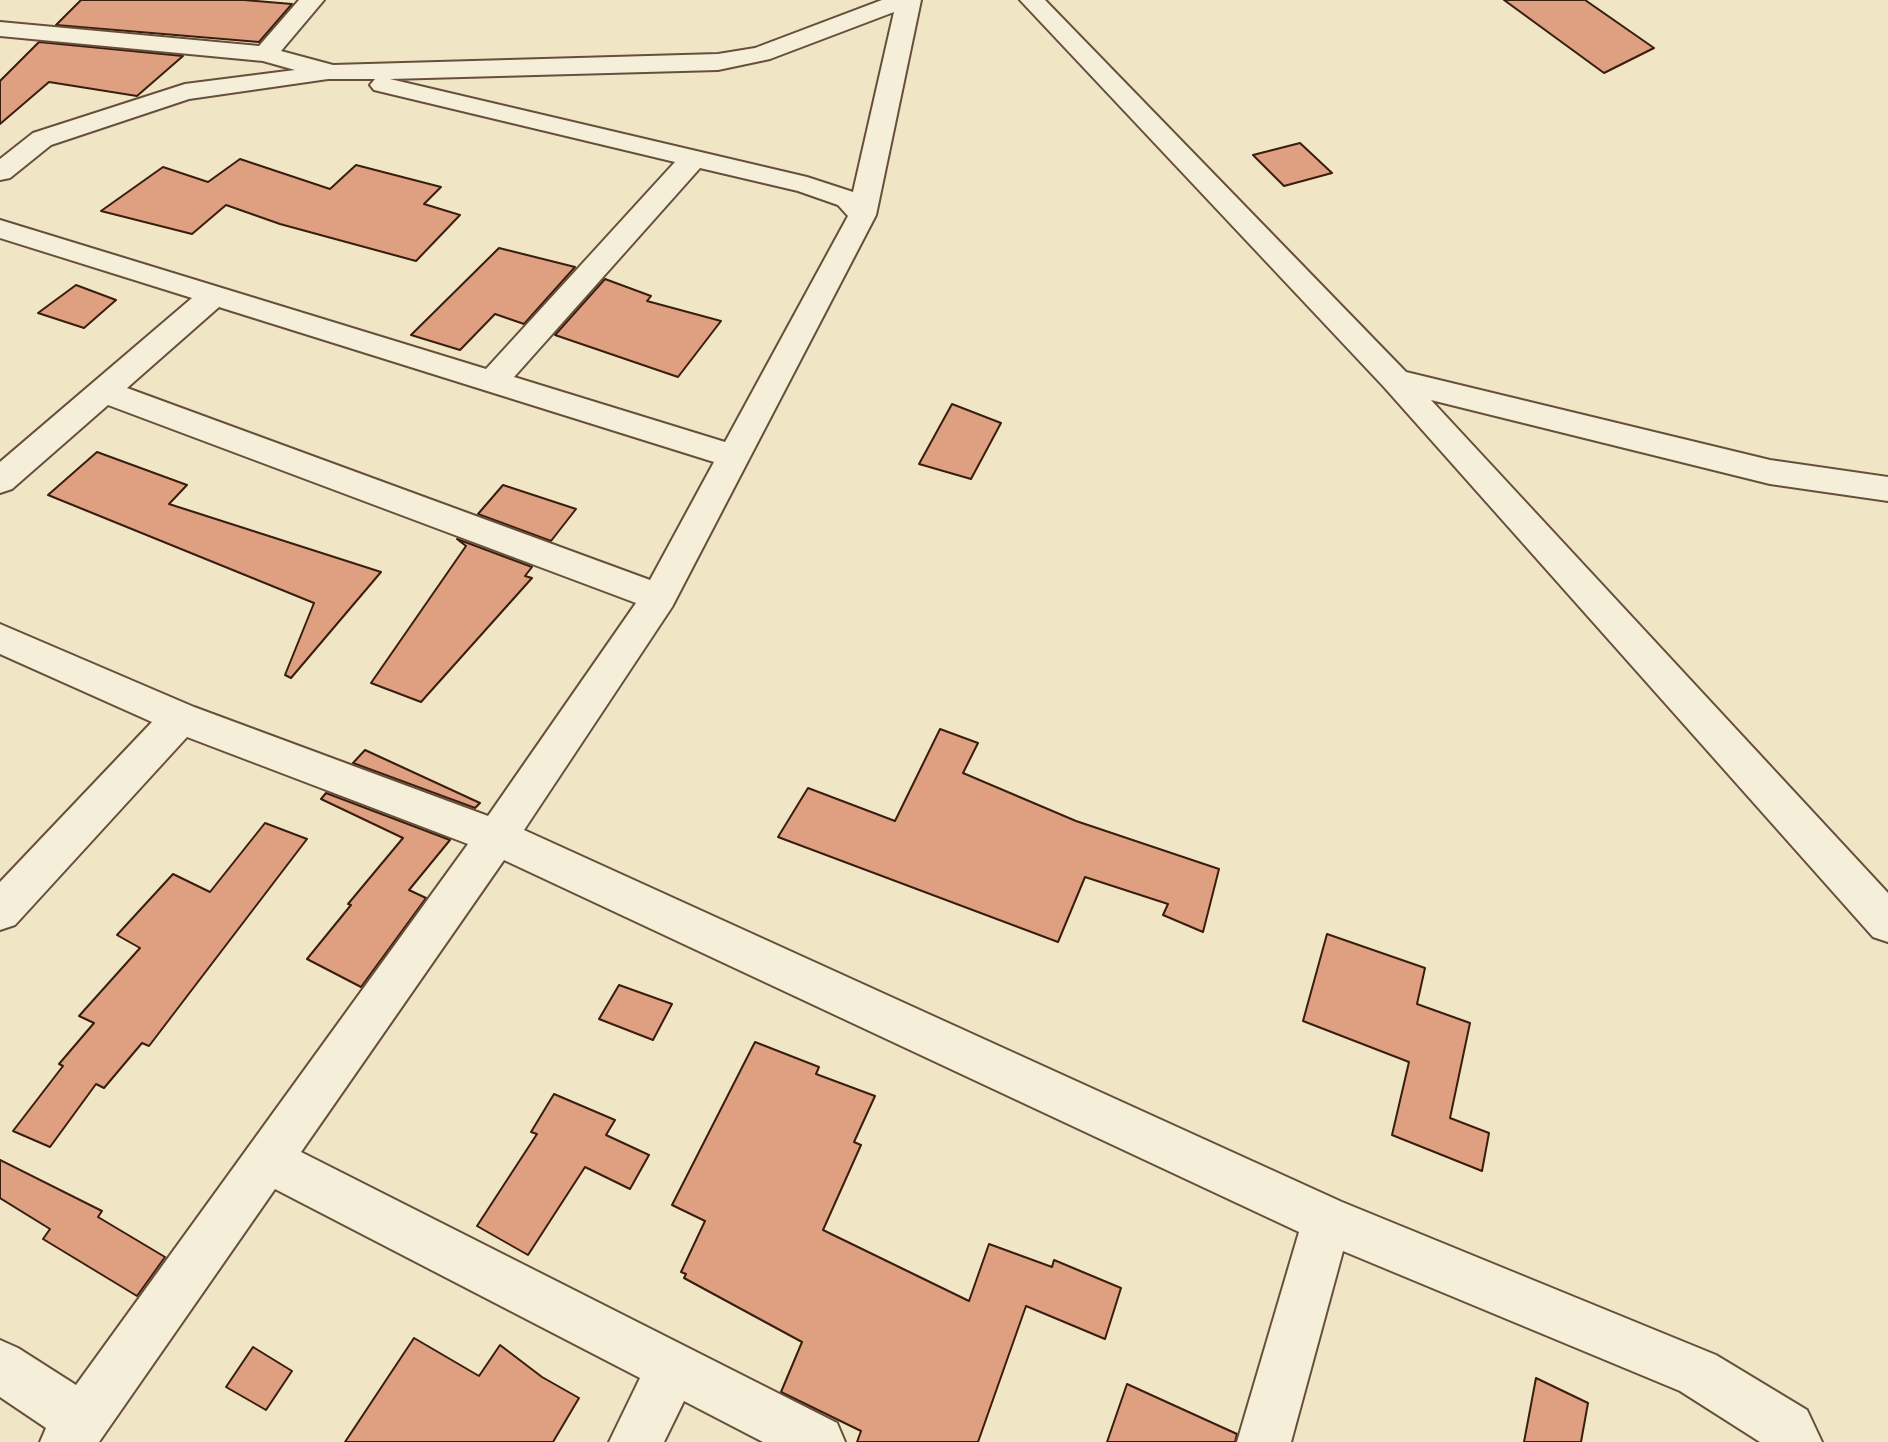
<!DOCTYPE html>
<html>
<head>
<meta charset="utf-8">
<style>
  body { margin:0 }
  canvas { display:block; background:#f0e5c5 }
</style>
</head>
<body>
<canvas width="1888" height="1442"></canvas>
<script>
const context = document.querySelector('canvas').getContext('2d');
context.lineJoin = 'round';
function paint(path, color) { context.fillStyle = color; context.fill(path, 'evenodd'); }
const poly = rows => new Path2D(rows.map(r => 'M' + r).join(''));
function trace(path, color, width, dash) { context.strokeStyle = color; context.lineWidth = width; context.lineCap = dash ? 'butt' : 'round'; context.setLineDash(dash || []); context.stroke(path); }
const building = poly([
  [81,0,244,0,292,4,259,42,56,25,81,0],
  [1504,0,1585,0,1654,48,1604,73,1504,0],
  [39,42,183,56,137,96,49,82,0,124,0,81,39,42],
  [1300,143,1332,173,1284,186,1253,155,1300,143],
  [240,159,330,189,356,165,441,187,424,204,460,215,416,261,280,224,226,205,192,234,101,211,163,167,208,182,240,159],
  [499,248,575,267,524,324,495,314,460,350,411,335,499,248],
  [605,279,651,296,647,301,721,321,678,377,555,335,605,279],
  [76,285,116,300,84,328,38,313,76,285],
  [952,404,1001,423,971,479,919,464,952,404],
  [97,452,187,485,169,504,381,572,291,678,285,675,314,603,48,495,97,452],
  [503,485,576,509,551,541,478,514,503,485],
  [457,539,532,567,525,576,532,578,421,702,371,683,466,546,457,539],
  [940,729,978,743,963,773,1076,821,1219,869,1203,932,1163,915,1168,904,1085,877,1058,942,778,837,808,788,895,821,940,729],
  [365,750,480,803,475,808,353,763,365,750],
  [326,793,450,840,409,890,426,898,361,987,307,959,351,905,348,904,403,838,321,799,326,793],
  [265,823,307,839,149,1046,142,1043,104,1088,96,1084,50,1147,13,1131,63,1066,59,1064,94,1023,79,1016,140,948,117,935,173,874,210,892,265,823],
  [1327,934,1425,968,1417,1004,1470,1023,1450,1118,1489,1133,1482,1171,1392,1135,1409,1062,1303,1021,1327,934],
  [619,985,672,1004,653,1040,599,1019,619,985],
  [755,1042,819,1067,816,1074,875,1096,854,1142,861,1145,823,1230,969,1301,989,1244,1052,1267,1054,1260,1121,1288,1105,1339,1026,1306,978,1442,857,1442,861,1431,781,1392,802,1342,684,1278,686,1274,681,1272,705,1221,672,1205,755,1042],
  [554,1094,615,1120,606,1135,649,1155,630,1189,585,1167,528,1255,477,1226,537,1134,531,1132,554,1094],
  [0,1160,102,1211,98,1217,165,1257,137,1296,43,1239,50,1229,0,1198,0,1160],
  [414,1338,479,1376,500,1345,542,1377,579,1398,553,1442,345,1442,414,1338],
  [253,1347,292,1371,266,1410,226,1387,253,1347],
  [1536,1378,1588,1403,1581,1442,1524,1442,1536,1378],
  [1127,1384,1237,1434,1235,1442,1107,1442,1127,1384]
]);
const street = poly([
  [299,0,324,0,281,51,333,65,718,54,755,48,882,0,921,0,876,215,672,607,524,830,1342,1202,1716,1355,1807,1410,1822,1442,1760,1442,1680,1391,1343,1251,1291,1442,1237,1442,1299,1232,504,860,301,1152,837,1423,845,1442,763,1442,684,1401,664,1442,609,1442,640,1378,275,1189,99,1442,40,1442,46,1428,0,1397,0,1340,18,1348,76,1385,468,844,187,737,15,925,0,930,0,882,152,722,0,654,0,624,194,707,488,816,636,603,108,405,12,489,0,493,0,462,192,298,0,238,0,220,486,369,675,162,374,90,370,85,375,79,328,79,189,99,51,145,10,178,0,180,0,159,33,133,185,84,295,70,263,61,0,36,0,22,259,46,299,0],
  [894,12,853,192,807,177,390,79,718,70,770,59,894,12],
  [700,168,798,191,838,205,848,216,725,442,514,377,700,168],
  [219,307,714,462,650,580,127,388,219,307],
  [1020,0,1045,0,1406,372,1770,460,1888,477,1888,501,1770,484,1431,400,1888,893,1888,942,1873,937,1384,387,1020,0]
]);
paint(building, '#dea080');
trace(building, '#391d0e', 2);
trace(street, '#674f3c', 4);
paint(street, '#f5eed9');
</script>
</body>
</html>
